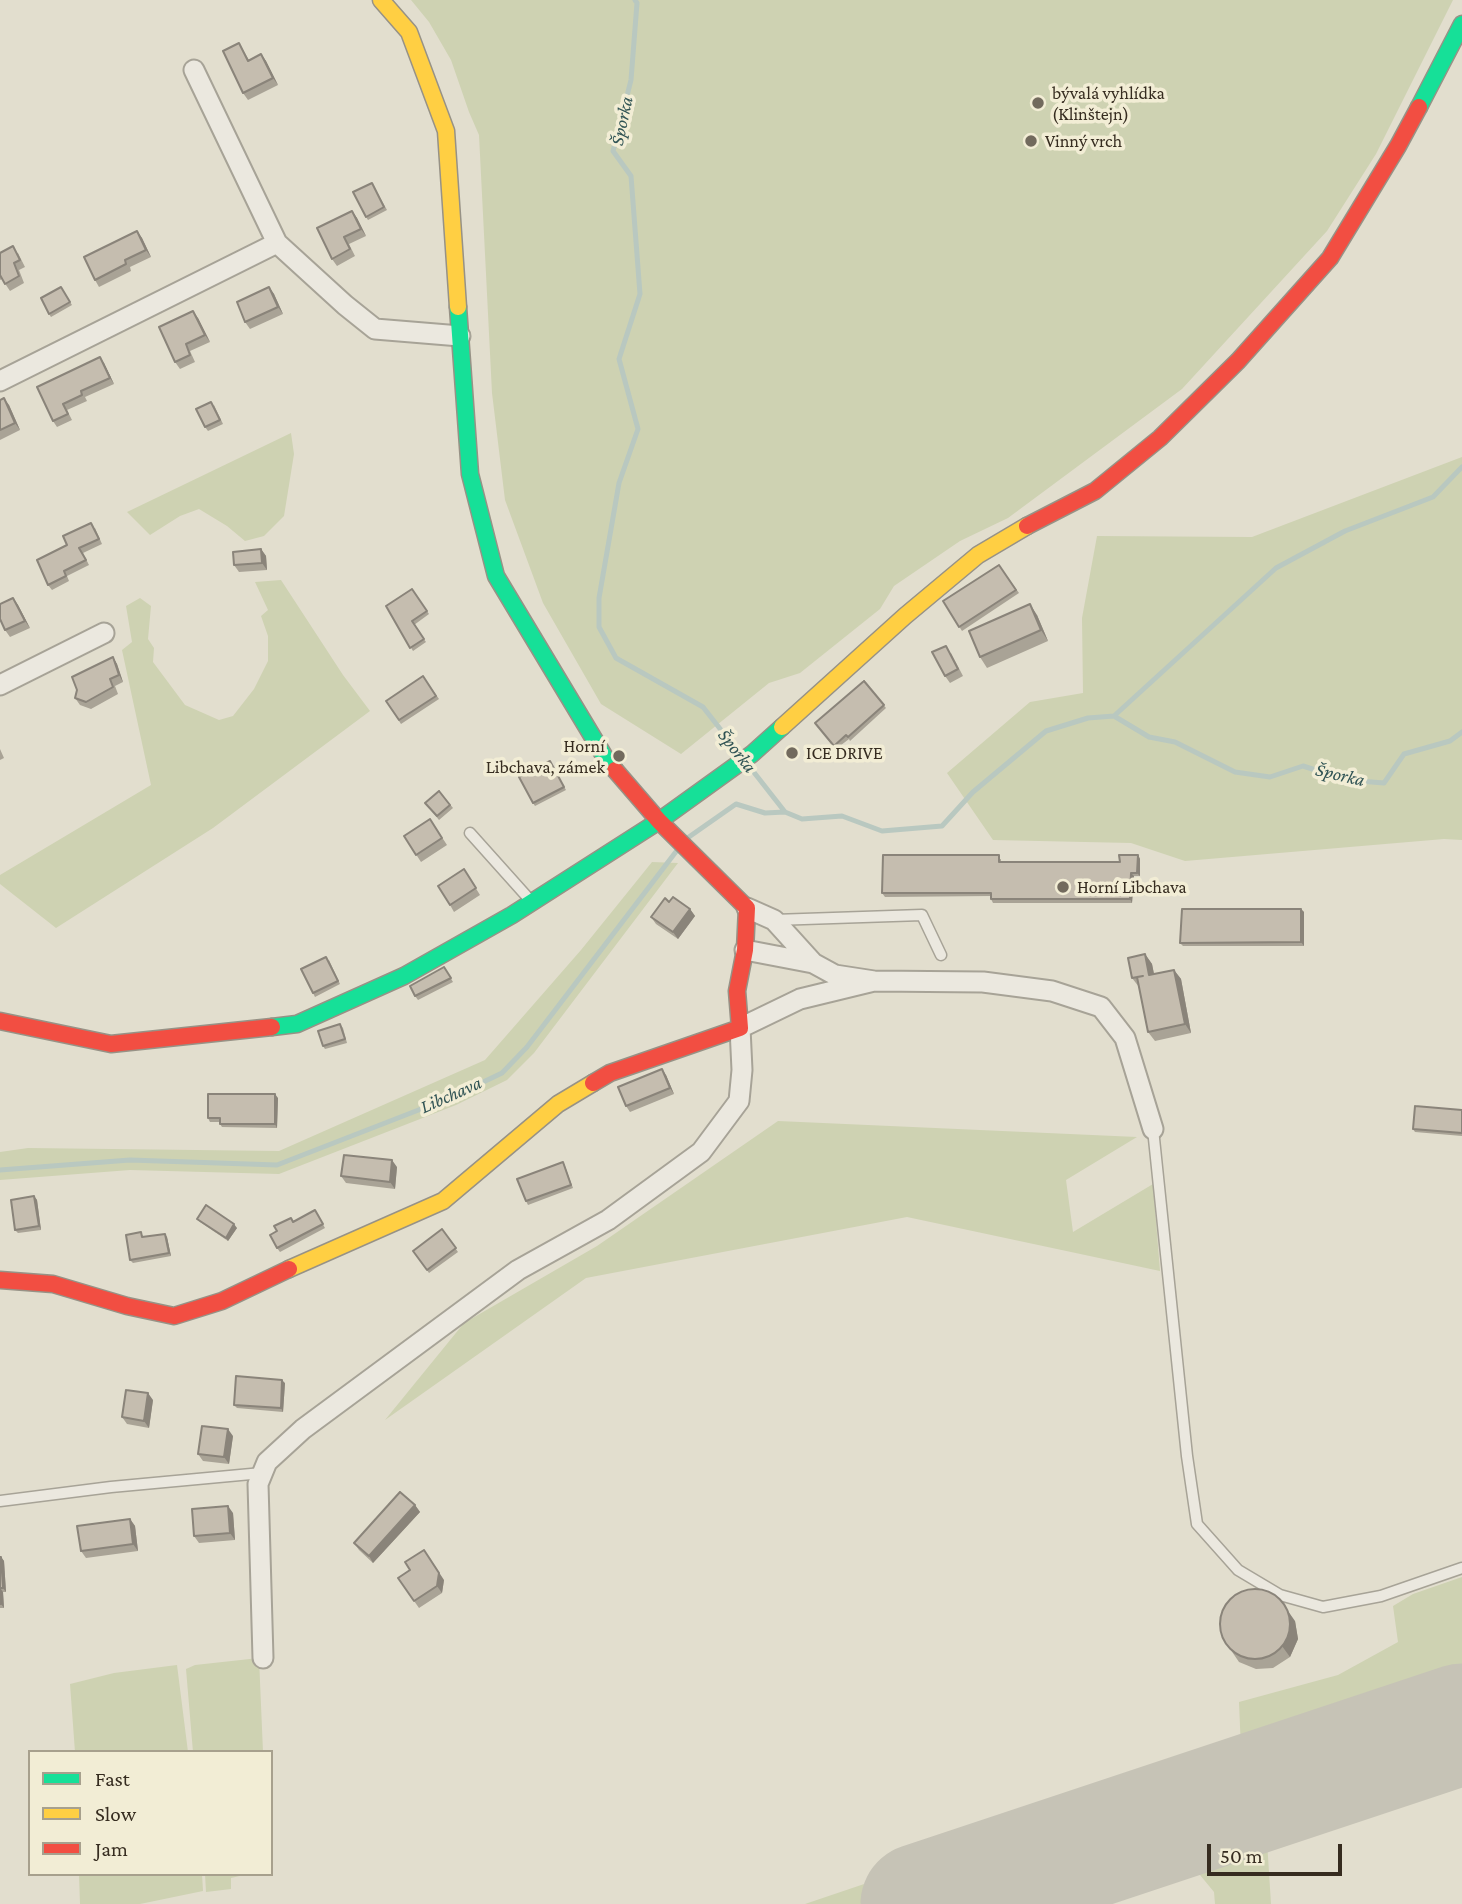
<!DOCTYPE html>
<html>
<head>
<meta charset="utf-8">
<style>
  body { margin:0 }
  #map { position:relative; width:1462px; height:1904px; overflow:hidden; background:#e2dece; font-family:"Crimson Pro",serif }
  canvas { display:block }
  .legend { position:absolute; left:28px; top:1750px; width:245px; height:126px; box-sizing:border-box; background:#f2edd5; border:2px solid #a7a08d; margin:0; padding:9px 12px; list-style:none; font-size:21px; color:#362c20 }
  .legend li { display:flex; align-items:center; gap:14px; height:35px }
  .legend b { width:35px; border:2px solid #a7a08d }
  .scale { position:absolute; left:1207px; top:1844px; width:135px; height:32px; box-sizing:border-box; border:4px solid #362c20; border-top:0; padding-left:9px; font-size:21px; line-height:24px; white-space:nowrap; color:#362c20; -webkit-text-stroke:5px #f2edd5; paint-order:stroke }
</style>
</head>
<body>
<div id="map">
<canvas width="1462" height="1904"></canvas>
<ul class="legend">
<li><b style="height:9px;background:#16e098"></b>Fast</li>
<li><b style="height:9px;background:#ffcf43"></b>Slow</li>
<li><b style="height:9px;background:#f24e42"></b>Jam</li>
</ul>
<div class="scale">50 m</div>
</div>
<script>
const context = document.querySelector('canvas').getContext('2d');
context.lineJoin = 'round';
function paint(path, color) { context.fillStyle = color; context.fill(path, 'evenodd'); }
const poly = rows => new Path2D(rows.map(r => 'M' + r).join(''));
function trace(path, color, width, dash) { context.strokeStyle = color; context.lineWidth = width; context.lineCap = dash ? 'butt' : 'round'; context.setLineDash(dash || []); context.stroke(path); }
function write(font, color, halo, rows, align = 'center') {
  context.font = font + ' "Crimson Pro",serif'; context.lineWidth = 7; context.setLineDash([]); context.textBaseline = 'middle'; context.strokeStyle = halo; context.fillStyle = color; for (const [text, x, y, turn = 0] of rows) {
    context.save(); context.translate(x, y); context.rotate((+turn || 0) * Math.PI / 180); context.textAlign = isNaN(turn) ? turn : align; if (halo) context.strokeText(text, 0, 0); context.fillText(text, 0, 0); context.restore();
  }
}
const green = poly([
  [411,0,1453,0,1376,154,1327,231,1182,389,1008,518,960,541,894,586,880,609,800,673,769,683,681,754,601,704,543,603,505,500,492,393,479,135,469,112,451,60,429,22],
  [291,433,294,454,284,516,264,536,245,541,227,526,199,509,180,516,150,535,127,512],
  [1462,457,1462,840,1444,839,1185,861,1131,843,993,840,947,773,1030,702,1083,693,1082,618,1097,536,1252,537],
  [281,580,343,675,370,711,213,828,56,928,0,884,0,875,151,785,122,650,132,642,126,606,140,598,151,606,148,639,154,648,153,662,185,705,219,720,233,716,254,689,268,661,268,636,261,616,268,610,255,582],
  [652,862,678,863,534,1053,507,1080,456,1105,279,1174,130,1170,0,1180,0,1152,28,1148,279,1151,485,1060,581,950],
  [778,1121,1137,1137,1066,1180,1073,1232,1153,1184,1160,1271,907,1217,586,1278,385,1420,464,1323,597,1246],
  [1462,1577,1462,1703,860,1904,805,1904,1225,1762,1241,1750,1239,1702,1338,1675,1398,1642,1393,1606,1413,1594],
  [259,1658,263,1752,193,1752,186,1669,195,1665],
  [177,1665,188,1752,75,1752,70,1684,114,1673],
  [1462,1745,1462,1772,1293,1825,1275,1836,1198,1862,1267,1841,1271,1904,1215,1904,1214,1892,1191,1864,1071,1904,985,1904],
  [79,1874,202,1874,203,1891,140,1904,80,1904],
  [205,1874,248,1874,231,1878,231,1889,206,1892]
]);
const stream = poly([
  [635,0,637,3,631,80,613,151,631,176,640,294,619,359,638,429,619,483,599,598,599,627,616,658,703,707,739,753],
  [1114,716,1276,568,1345,531,1433,497,1462,467],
  [749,766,785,812,802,819,842,816,882,831,942,826,973,792,1046,731,1088,718,1114,716,1149,737,1175,742,1235,772,1270,777,1303,766,1347,780,1384,783,1404,754,1450,741,1462,732],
  [686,839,736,804,765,813,785,812],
  [0,1170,130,1160,277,1165,452,1097,502,1073,527,1047,678,849]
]);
const runway = poly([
  [921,1904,1462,1724]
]);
const lane = poly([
  [470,833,530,900],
  [774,920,922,915,941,955],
  [1153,1129,1187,1456,1197,1524,1238,1570,1280,1595,1323,1607,1381,1596,1462,1568],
  [0,1501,111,1487,262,1473]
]);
const street = poly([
  [194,70,277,243],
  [0,381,277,243,345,305,375,329,460,336],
  [0,685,104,633],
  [747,908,774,920,813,963],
  [745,950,813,963,835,975,874,981,983,982,1052,991,1101,1007,1125,1038,1153,1129],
  [263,1658,258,1484,267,1462,303,1429,518,1270,608,1220,701,1152,739,1101,742,1070,740,1028,800,999,874,981]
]);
const fast = poly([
  [1419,107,1462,24],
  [458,307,470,474,496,576,606,759,615,770],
  [272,1027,297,1024,404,976,512,915,659,821,752,754,782,727]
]);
const slow = poly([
  [381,0,409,32,446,131,458,307],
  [782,727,905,616,978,555,1027,526],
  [289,1269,443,1201,558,1104,593,1083]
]);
const jam = poly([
  [1027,526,1095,491,1160,438,1238,361,1330,258,1398,146,1419,107],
  [0,1021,111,1044,272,1027],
  [593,1083,610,1073,740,1028,737,991,745,950,747,908,659,821,615,770],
  [0,1280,53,1284,127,1306,174,1316,222,1301,289,1269]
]);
const wall = poly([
  [239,43,249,60,261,54,266,61,278,85,248,100,243,93],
  [372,183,387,210,368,220,366,217],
  [352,211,357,218,366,236,349,244,355,256,337,266,332,259],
  [137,231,142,238,151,257,130,267,131,271,99,287,95,280],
  [0,253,18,253,25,267,19,270,24,283,10,291,2,279,0,280],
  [61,287,72,305,51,317,49,314],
  [269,287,274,294,283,314,250,329,245,322],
  [198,318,210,342,190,351,195,362,180,369,175,362],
  [104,363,114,384,85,397,87,401,67,410,72,420,57,427,53,421,37,387],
  [0,400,9,405,20,430,0,440],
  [214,405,223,424,208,431,205,427],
  [95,528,102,544,83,553,89,565,67,576,69,581,52,590,48,585,67,545],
  [261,549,266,556,267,570,239,572,234,565],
  [999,565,1019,593,962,631,943,601],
  [412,589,429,614,414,625,426,642,413,651,386,606],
  [13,598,18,605,30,628,10,637,5,630],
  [1037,615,1048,641,987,668,980,657],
  [951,653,963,676,950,683,945,676],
  [113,657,117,664,123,682,115,686,118,694,91,709,80,705,75,698],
  [423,676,439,699,401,724,386,701],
  [864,681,886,708,850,741,849,739,836,749,815,723],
  [0,749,4,758,0,760],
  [550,761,566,790,535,806,533,803],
  [439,791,453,808,439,820,425,803],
  [430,819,447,845,421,862,404,836],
  [1138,855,1140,859,1140,876,1134,876,1132,903,993,903,991,899,991,896,885,897,882,893,1001,859,1001,862,1120,862],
  [464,869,480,895,454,912,450,905],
  [669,902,690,909,695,916,678,939,656,924,651,917],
  [1301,909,1304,912,1304,946,1183,946,1180,943],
  [1145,954,1152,964,1154,974,1174,970,1181,979,1191,1033,1155,1041,1148,1032,1139,987,1132,978],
  [329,960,340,984,315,997,313,993],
  [444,967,453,982,418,1000,415,996],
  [340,1024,343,1028,347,1043,325,1049,323,1046],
  [666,1075,674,1094,630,1112,626,1106],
  [278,1098,277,1128,222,1127,220,1124,220,1122,210,1122,208,1118],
  [1462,1110,1462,1136,1415,1132,1413,1129],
  [563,1162,565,1166,573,1188,528,1205,526,1201],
  [397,1167,395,1189,346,1183,341,1176],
  [34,1196,37,1200,41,1230,18,1233,15,1230],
  [315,1210,325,1228,280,1252,277,1248,293,1221,294,1222],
  [197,1219,237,1228,228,1241,200,1222],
  [442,1229,458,1252,429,1273,413,1251],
  [141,1232,143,1237,167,1237,171,1256,133,1263,130,1260],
  [285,1383,283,1412,237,1408,234,1405],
  [153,1400,149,1428,127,1424,122,1417],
  [233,1436,229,1464,203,1461,198,1454],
  [415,1505,420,1512,373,1563,359,1550,354,1543],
  [233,1513,235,1540,199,1543,194,1536],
  [130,1519,135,1526,138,1551,86,1558,81,1551],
  [0,1557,1,1557,4,1561,6,1592,3,1592,4,1608,0,1608],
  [398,1578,444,1580,442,1593,419,1608],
  [1295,1621,1298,1639,1290,1657,1273,1668,1256,1669,1239,1662,1222,1637]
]);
const shadedWall = poly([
  [261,54,266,61,278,85,273,78],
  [352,211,357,218,366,236,361,229],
  [137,231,142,238,151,257,146,250],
  [269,287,274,294,283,314,278,307],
  [193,311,198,318,210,342,205,335],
  [100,357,104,363,114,384,110,378],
  [4,398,9,405,20,430,15,423],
  [261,549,266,556,267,570,262,563],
  [13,598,18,605,30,628,25,621],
  [1030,604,1037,615,1048,641,1041,630],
  [113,657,117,664,123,682,119,675],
  [1138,855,1140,859,1140,876,1137,873],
  [1131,873,1134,876,1132,903,1130,899],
  [690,909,695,916,678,939,673,932],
  [1301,909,1304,912,1304,946,1301,942],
  [1145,954,1152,964,1156,984,1149,975],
  [1174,970,1181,979,1191,1033,1185,1024],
  [662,1069,666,1075,674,1094,670,1088],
  [275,1094,278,1098,277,1128,275,1124],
  [392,1160,397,1167,395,1189,390,1182],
  [34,1196,37,1200,41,1230,39,1226],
  [234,1224,237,1228,228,1241,226,1238],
  [165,1234,167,1237,171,1256,169,1253],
  [282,1380,285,1383,283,1412,281,1408],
  [148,1393,153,1400,149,1428,144,1421],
  [228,1429,233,1436,229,1464,224,1457],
  [415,1505,420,1512,373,1563,369,1556],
  [228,1506,233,1513,235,1540,230,1533],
  [130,1519,135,1526,138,1551,133,1544],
  [1,1557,4,1561,6,1592,3,1588],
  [429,1557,444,1580,442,1593,437,1586],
  [0,1588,3,1592,4,1608,1,1604],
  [1288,1611,1295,1621,1298,1639,1290,1657,1282,1646]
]);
const building = poly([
  [239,43,248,61,261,54,273,78,243,93,223,51,239,43],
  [372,183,384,207,366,217,353,192,372,183],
  [352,211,361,229,344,237,350,249,332,259,317,228,352,211],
  [137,231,146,250,125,260,126,264,95,280,84,257,137,231],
  [13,246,20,260,14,263,19,276,5,284,0,275,0,253,13,246],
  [61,287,70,302,49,314,41,298,61,287],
  [269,287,278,307,245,322,237,302,269,287],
  [193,311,205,335,186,344,190,355,175,362,159,327,193,311],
  [100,357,110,378,81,391,82,395,63,404,68,414,53,421,37,387,100,357],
  [4,398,15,423,0,430,0,400,4,398],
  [211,402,220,420,205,427,196,409,211,402],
  [91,523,99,539,79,548,86,560,64,571,66,576,48,585,37,560,67,545,63,536,91,523],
  [261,549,262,563,234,565,233,552,261,549],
  [999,565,1016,590,959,627,943,601,999,565],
  [412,589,427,611,412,621,424,639,410,648,386,606,412,589],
  [13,598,25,621,5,630,0,619,0,604,13,598],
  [1030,604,1041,630,980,657,969,631,1030,604],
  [946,646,958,669,945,676,932,652,946,646],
  [113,657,119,675,110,679,113,687,86,702,75,698,77,690,72,677,113,657],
  [423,676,436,696,399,720,386,701,423,676],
  [864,681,884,705,848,737,846,735,834,746,815,723,864,681],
  [550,761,564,787,533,803,519,777,550,761],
  [439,791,450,805,437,816,425,803,439,791],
  [430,819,442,838,416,855,404,836,430,819],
  [883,855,999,855,999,862,1120,862,1119,855,1138,855,1137,873,1131,873,1130,899,991,899,991,893,882,893,883,855],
  [464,869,476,888,450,905,438,886,464,869],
  [673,897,690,909,673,932,651,917,665,898,669,902,673,897],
  [1182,909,1301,909,1301,942,1180,943,1182,909],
  [1145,954,1149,975,1174,970,1185,1024,1148,1032,1137,977,1143,976,1132,978,1128,958,1145,954],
  [326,957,338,981,313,993,301,969,326,957],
  [444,967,451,978,415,996,410,986,444,967],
  [340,1024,345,1039,323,1046,318,1031,340,1024],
  [662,1069,670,1088,626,1106,618,1087,662,1069],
  [208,1094,275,1094,275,1124,220,1124,220,1118,208,1118,208,1094],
  [1415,1106,1462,1110,1462,1133,1413,1129,1415,1106],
  [344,1155,392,1160,390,1182,341,1176,344,1155],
  [563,1162,571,1185,526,1201,517,1179,563,1162],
  [34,1196,39,1226,15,1230,11,1200,34,1196],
  [206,1205,234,1224,226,1238,197,1219,206,1205],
  [315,1210,323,1224,277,1248,270,1235,277,1231,274,1226,291,1218,293,1222,315,1210],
  [442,1229,456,1248,427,1270,413,1251,442,1229],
  [141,1232,142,1237,165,1234,169,1253,130,1260,126,1235,141,1232],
  [236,1376,282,1380,281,1408,234,1405,236,1376],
  [126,1390,148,1393,144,1421,122,1417,126,1390],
  [202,1426,228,1429,224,1457,198,1454,202,1426],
  [400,1492,415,1505,369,1556,354,1543,400,1492],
  [228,1506,230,1533,194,1536,192,1509,228,1506],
  [130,1519,133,1544,81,1551,77,1526,130,1519],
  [424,1550,439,1573,437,1586,414,1601,398,1578,410,1570,405,1562,424,1550],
  [0,1557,1,1557,3,1588,0,1588,1,1604,0,1604,0,1557],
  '1220 1624a35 35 0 1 1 70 0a35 35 0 1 1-70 0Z'
]);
const markers = [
  [1038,103,7,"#726a5d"],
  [1031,141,7,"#726a5d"],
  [792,753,7,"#726a5d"],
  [619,756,7,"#726a5d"],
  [1063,887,7,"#726a5d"]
];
const poiNames = [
  ["bývalá vyhlídka",1052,93],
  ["(Klinštejn)",1052,114],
  ["Vinný vrch",1045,141],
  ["Horní",605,746,"right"],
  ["Libchava, zámek",605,767,"right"],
  ["ICE DRIVE",806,753],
  ["Horní Libchava",1077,887]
];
const waterNames = [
  ["Šporka",622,121,-78],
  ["Šporka",737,751,52],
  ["Šporka",1340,775,13],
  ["Libchava",451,1095,-24]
];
paint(green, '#ced2b2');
trace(stream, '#b9c8c0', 5);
trace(runway, '#c6c3b6', 121);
trace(lane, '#a7a397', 13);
trace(street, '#a7a397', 23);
trace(fast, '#979286', 19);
trace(slow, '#979286', 19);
trace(jam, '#979286', 19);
trace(lane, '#ebe8df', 10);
trace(street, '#ebe8df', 19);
trace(fast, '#16e098', 16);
trace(slow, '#ffcf43', 16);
trace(jam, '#f24e42', 16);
paint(wall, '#a9a396');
paint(shadedWall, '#8a847a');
paint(building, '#c5bdaf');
trace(building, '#8a847a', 2);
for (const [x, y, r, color] of markers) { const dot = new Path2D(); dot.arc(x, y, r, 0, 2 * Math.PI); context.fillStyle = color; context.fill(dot); trace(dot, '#f2edd5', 2.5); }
write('18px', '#362c20', '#f2edd5', poiNames, 'left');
write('italic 19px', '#305354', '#f2edd5', waterNames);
</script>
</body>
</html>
